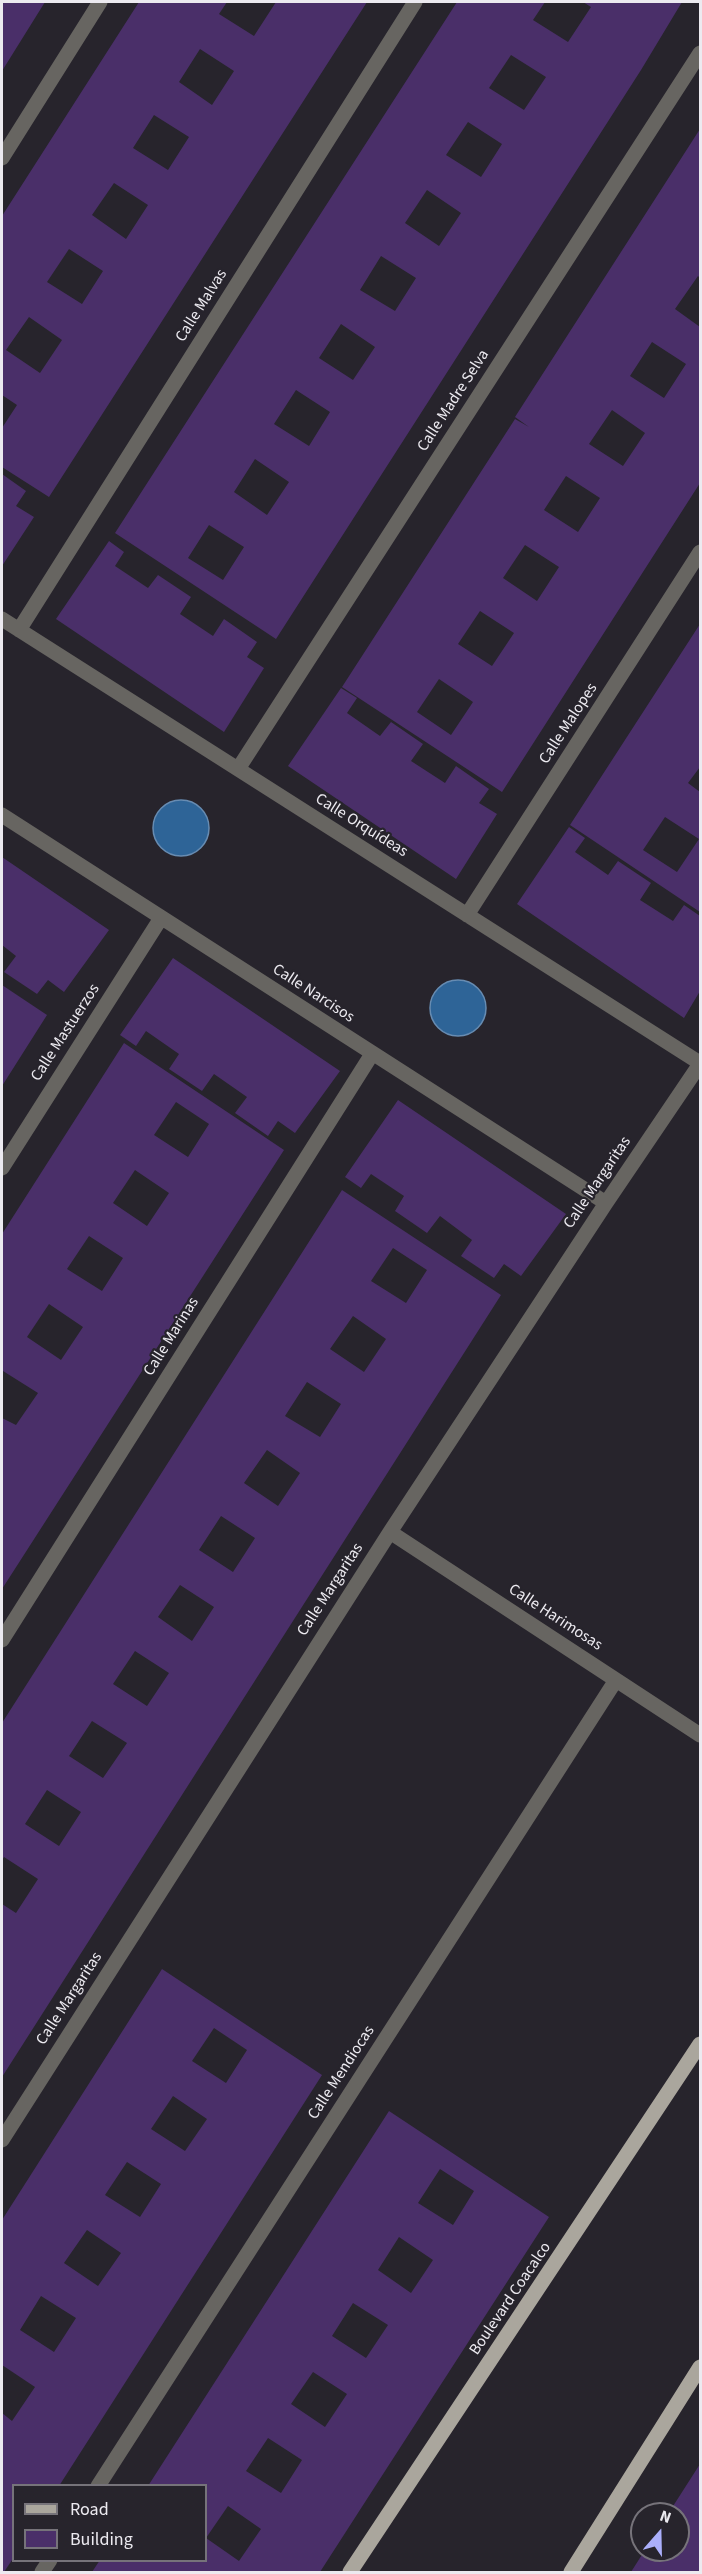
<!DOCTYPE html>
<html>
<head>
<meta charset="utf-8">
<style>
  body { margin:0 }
  #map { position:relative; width:702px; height:2574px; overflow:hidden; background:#27242c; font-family:"Source Sans 3",sans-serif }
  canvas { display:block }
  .frame { position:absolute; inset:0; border:3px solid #eceaf0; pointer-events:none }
  .legend { position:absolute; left:12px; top:2484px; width:195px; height:78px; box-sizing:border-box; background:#27242c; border:2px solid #76737a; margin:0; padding:8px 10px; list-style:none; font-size:18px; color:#eceaf0 }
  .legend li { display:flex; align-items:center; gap:12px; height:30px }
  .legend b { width:30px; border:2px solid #76737a }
  .north { position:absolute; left:630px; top:2502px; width:60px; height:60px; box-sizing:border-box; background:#27242c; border:2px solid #76737a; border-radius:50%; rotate:20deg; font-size:16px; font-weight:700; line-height:24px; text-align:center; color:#eceaf0 }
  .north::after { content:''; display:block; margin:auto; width:21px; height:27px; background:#abaffb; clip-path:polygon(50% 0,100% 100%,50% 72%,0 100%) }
</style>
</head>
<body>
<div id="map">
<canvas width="702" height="2574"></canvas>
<div class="frame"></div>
<ul class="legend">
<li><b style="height:8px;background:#aaa69d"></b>Road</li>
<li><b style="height:16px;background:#4a2f69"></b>Building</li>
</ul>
<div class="north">N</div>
</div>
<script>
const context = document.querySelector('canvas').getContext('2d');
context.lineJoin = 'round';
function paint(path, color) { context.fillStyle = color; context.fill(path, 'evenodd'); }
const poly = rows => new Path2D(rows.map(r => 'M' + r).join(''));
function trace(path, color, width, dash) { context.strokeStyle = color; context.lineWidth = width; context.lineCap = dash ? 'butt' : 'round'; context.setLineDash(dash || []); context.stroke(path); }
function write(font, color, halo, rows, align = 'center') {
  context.font = font + ' "Source Sans 3",sans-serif'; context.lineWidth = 4.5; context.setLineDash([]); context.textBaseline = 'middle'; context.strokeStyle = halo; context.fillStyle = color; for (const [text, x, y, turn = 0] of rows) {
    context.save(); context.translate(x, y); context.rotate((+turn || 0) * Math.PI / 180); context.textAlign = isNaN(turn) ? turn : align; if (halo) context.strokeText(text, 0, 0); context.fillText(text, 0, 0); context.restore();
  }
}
const water = poly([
  '153 828a28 28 0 1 1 56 0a28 28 0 1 1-56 0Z',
  '430 1008a28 28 0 1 1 56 0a28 28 0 1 1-56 0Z'
]);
const building = poly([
  [2,2,45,2,2,71],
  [139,2,227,2,219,14,254,36,276,2,367,2,49,497,2,467,2,428,17,405,2,395,2,216],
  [200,49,234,71,212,105,179,82],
  [154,115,189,137,168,170,133,148],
  [114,183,148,205,126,239,92,215],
  [69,249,103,271,82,304,47,282],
  [29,317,62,340,40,373,6,350],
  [457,2,545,2,533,20,568,42,591,7,583,2,682,2,641,70,276,639,115,533],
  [511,55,546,77,524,110,489,88],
  [468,122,502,144,481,177,446,155],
  [427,190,461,213,439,246,405,223],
  [381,256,416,278,395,311,360,290],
  [341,324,375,347,353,380,319,358],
  [296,390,330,412,309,446,274,424],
  [255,459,289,482,267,515,234,492],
  [209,525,244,547,223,580,188,558],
  [700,129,700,278,698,276,675,309,700,327,700,483,502,792,342,687,515,419,529,427,515,417],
  [652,342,686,364,664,398,630,376],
  [612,410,645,433,623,466,589,444],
  [566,476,600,498,578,532,544,510],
  [525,545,559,567,537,601,503,578],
  [480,611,514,633,492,666,458,644],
  [439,679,473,702,451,735,417,712],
  [2,474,26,491,16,506,34,517,2,566],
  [109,541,124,552,115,566,148,588,158,575,191,597,180,614,213,636,224,619,257,642,247,657,264,668,224,732,56,619],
  [700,624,700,767,688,783,700,792,700,912,570,825],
  [665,817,699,839,677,872,643,850],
  [341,688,357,698,347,713,380,736,391,722,423,744,411,761,445,783,456,766,489,789,479,803,497,814,456,879,288,766],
  [569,827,585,838,575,852,608,875,618,861,651,883,640,900,673,921,684,905,700,916,700,991,684,1018,517,904],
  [2,857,109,930,64,992,48,980,37,994,4,972,16,956,2,945],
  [173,958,340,1071,295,1133,278,1121,268,1136,235,1113,247,1097,214,1074,202,1091,169,1069,179,1054,146,1031,136,1046,120,1035],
  [2,985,47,1015,2,1086],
  [124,1043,284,1150,2,1589,2,1418,16,1425,38,1393,3,1371,2,1374,2,1234],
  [176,1102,209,1124,188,1157,154,1135],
  [135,1170,169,1193,147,1226,113,1203],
  [89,1236,123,1258,102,1291,67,1269],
  [49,1304,83,1327,61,1360,27,1337],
  [398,1100,566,1214,521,1276,504,1264,494,1278,461,1256,472,1240,440,1216,427,1233,395,1211,404,1196,371,1174,361,1188,345,1177],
  [342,1190,501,1295,2,2077,2,1904,16,1913,38,1879,4,1857,2,1860,2,1723],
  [393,1248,427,1270,406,1303,371,1281],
  [353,1316,386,1339,364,1372,330,1349],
  [307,1382,341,1404,320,1437,285,1416],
  [267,1450,300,1473,278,1506,244,1483],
  [221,1516,255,1538,233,1572,199,1550],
  [180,1585,214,1607,192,1641,158,1617],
  [135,1651,169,1673,147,1706,113,1684],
  [92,1721,127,1743,103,1778,69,1756],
  [47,1790,81,1812,59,1846,25,1824],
  [162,1969,322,2075,59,2486,14,2486,14,2557,4,2572,2,2572,2,2413,12,2421,35,2387,2,2365,2,2220],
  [214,2028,247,2050,226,2083,192,2061],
  [173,2096,207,2119,185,2151,151,2129],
  [127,2162,161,2184,140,2217,105,2195],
  [87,2230,121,2253,98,2286,64,2263],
  [41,2296,76,2318,54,2352,20,2330],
  [389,2111,549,2217,376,2485,320,2572,92,2572,100,2560,206,2560,206,2486,148,2486],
  [440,2169,474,2191,453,2225,418,2203],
  [399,2237,433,2260,411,2293,378,2270],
  [353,2303,388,2325,366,2358,332,2336],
  [313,2372,347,2394,325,2427,291,2404],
  [268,2438,302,2460,281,2493,246,2471],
  [228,2506,261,2529,239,2561,206,2538],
  [700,2464,700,2572,631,2572,645,2550,678,2550,678,2514,668,2514]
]);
const minor = poly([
  [2,158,100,2],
  [2,619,700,1063],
  [19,630,415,2],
  [238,769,700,53],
  [2,815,606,1203],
  [467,915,700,552],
  [2,1168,161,918],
  [390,1532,700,1735],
  [2,1640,372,1054],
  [2,2140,390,1532,606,1203,700,1064],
  [98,2486,616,1680],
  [42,2572,50,2560]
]);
const major = poly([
  [350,2572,700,2044],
  [571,2572,700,2367]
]);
const streetNames = [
  ["Calle Malvas",202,306,-58],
  ["Calle Madre Selva",454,401,-57],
  ["Calle Malopes",569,724,-57],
  ["Calle Orquídeas",361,826,32],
  ["Calle Narcisos",313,994,33],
  ["Calle Mastuerzos",66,1033,-57],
  ["Calle Margaritas",598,1183,-56],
  ["Calle Marinas",172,1337,-58],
  ["Calle Margaritas",331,1590,-57],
  ["Calle Harimosas",555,1618,33],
  ["Calle Margaritas",70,1999,-57],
  ["Calle Mendiocas",342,2073,-57],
  ["Boulevard Coacalco",511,2299,-56]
];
paint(water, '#2e6497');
trace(water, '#678cb2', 1.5);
paint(building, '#4a2f69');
trace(minor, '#676561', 15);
trace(major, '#aaa69d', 15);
write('16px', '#eceaf0', '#27242c', streetNames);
</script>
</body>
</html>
